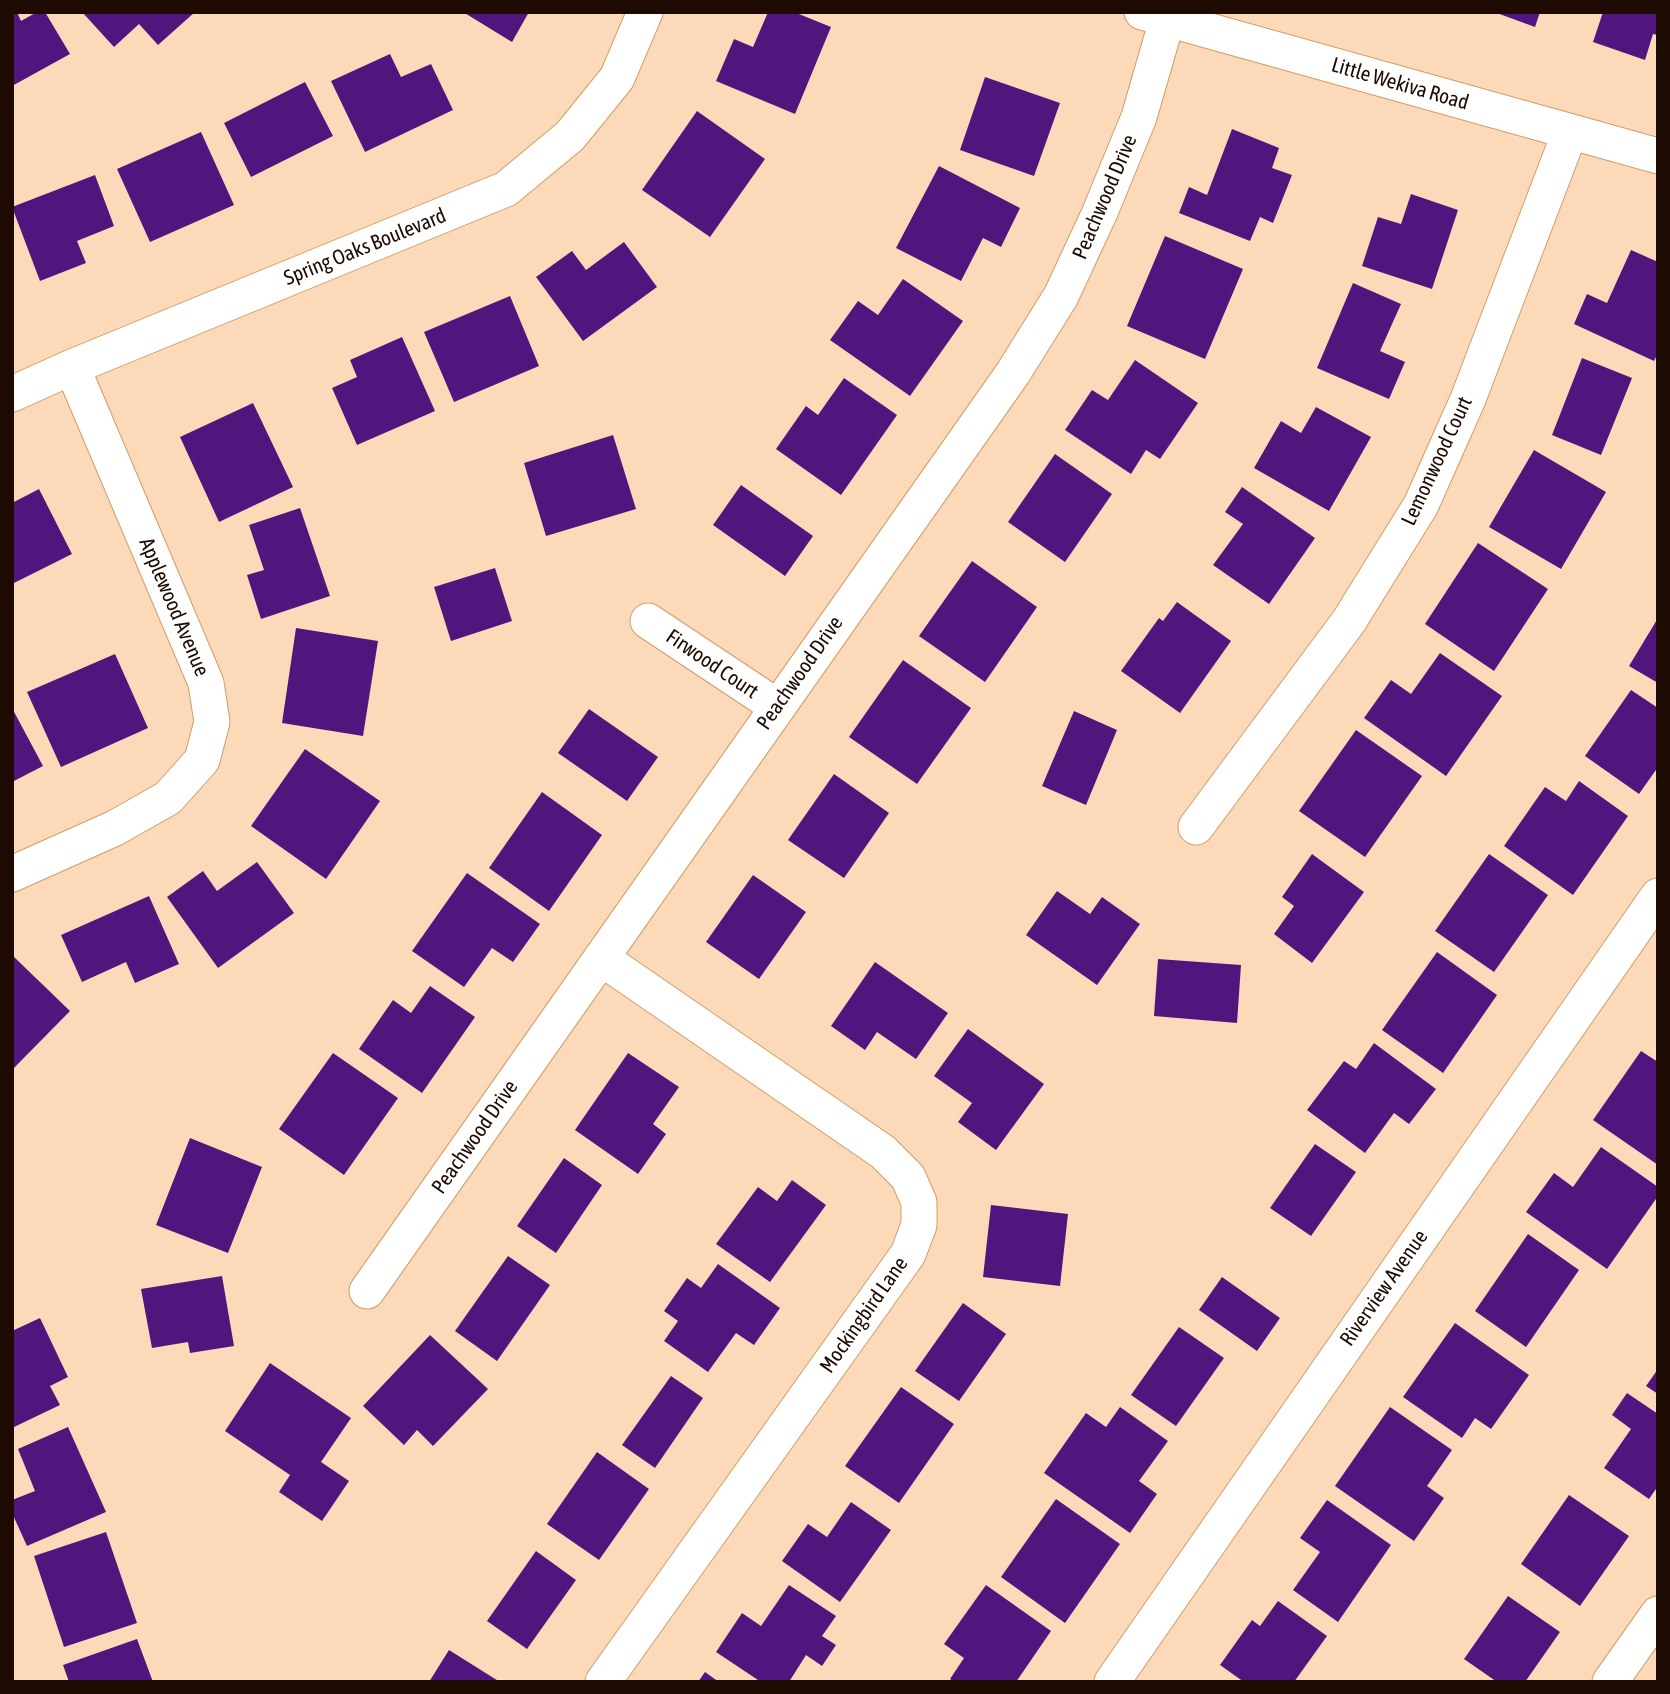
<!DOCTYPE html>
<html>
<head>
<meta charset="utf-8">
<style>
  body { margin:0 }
  #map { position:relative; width:1670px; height:1694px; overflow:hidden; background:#fcdab9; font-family:"Asap Condensed",sans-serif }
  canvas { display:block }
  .frame { position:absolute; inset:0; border:14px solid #1d0a00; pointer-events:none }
</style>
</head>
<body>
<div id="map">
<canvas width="1670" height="1694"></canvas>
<div class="frame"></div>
</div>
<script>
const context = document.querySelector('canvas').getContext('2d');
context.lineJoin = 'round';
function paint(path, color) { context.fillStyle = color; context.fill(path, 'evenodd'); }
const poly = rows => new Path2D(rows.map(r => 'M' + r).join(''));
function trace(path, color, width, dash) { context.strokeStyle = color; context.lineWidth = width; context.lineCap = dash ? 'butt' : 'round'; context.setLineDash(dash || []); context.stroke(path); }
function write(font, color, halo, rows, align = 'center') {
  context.font = font + ' "Asap Condensed",sans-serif'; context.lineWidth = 7; context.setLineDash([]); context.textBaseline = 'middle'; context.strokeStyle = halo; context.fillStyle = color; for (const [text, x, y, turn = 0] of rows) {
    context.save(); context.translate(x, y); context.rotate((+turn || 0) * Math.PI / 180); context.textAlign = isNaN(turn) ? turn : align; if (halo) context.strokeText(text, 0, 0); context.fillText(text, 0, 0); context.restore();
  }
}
const building = poly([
  [12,12,17,12,21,21,37,12,45,12,70,54,12,86],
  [82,12,195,12,158,45,139,24,114,47],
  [463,12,529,12,512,42],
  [768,12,794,12,831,27,795,114,716,81,734,39,753,47],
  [1494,12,1540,12,1535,27],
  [1603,12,1658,12,1658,35,1653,34,1645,60,1593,42],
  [390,54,401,77,431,64,453,110,365,152,331,81],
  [985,77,1060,103,1034,176,960,150],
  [305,82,333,136,251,177,224,123],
  [697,111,765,159,710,237,642,190],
  [1232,129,1279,148,1272,168,1292,175,1273,223,1260,217,1250,241,1179,213,1189,187,1207,195],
  [201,132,234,205,150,242,117,169],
  [939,166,1020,208,1001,247,983,238,961,281,896,248],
  [95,175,114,226,77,241,86,263,40,281,12,207],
  [1411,194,1458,210,1432,289,1362,266,1378,217,1401,224],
  [1165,236,1243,269,1205,359,1127,326],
  [624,242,657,287,583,341,536,277,572,251,586,270],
  [1631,250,1658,262,1658,353,1654,361,1574,324,1587,294,1607,303],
  [903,279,963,321,910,396,830,340,858,301,878,315],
  [1353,283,1401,304,1380,351,1405,362,1389,399,1317,368],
  [510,296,539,366,454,402,424,332],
  [402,337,435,411,357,445,332,388,357,377,350,360],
  [1582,358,1632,378,1601,455,1552,435],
  [1135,360,1198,403,1160,459,1146,450,1131,474,1065,430,1092,390,1108,400],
  [844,378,897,415,841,495,776,449,806,406,818,415],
  [253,403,293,487,219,522,180,437],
  [1316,407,1371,437,1329,511,1254,468,1281,421,1301,433],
  [613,435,636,509,546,536,524,463],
  [1534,450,1606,492,1561,569,1489,527],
  [1055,454,1112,494,1065,562,1008,522],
  [741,485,813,536,785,576,713,525],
  [1242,487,1315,538,1269,604,1213,565,1243,524,1225,512],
  [39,489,72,554,12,584,12,503],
  [300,508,330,596,261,619,247,575,264,570,249,525],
  [1478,543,1548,589,1494,671,1425,624],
  [972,561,1037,607,985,682,919,636],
  [495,568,512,621,451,641,434,587],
  [1177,602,1231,641,1180,713,1121,671,1159,618,1163,621],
  [1658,618,1658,683,1629,666],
  [296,628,378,641,363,736,282,723],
  [1440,653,1502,696,1446,776,1364,718,1391,680,1411,694],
  [115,654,148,728,61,767,27,692],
  [903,660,971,708,917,784,849,737],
  [1631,690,1658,708,1658,767,1639,794,1585,756],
  [12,708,43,766,12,782],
  [589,709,658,757,627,801,558,753],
  [1074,711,1117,730,1086,805,1042,786],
  [1356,730,1422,776,1365,857,1299,811],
  [305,749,380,801,326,879,251,826],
  [834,774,889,813,844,878,788,840],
  [1579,781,1628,816,1573,895,1504,846,1545,787,1566,801],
  [542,792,602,835,549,911,489,868],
  [1312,854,1364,892,1312,963,1274,934,1294,906,1282,897],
  [1489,854,1548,895,1494,972,1435,931],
  [257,862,294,913,218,968,167,897,203,871,217,891],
  [467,873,540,924,513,962,492,948,464,987,412,951],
  [753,875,806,912,759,979,706,942],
  [1057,891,1090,914,1102,897,1140,924,1097,985,1026,935],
  [149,896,179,964,135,983,126,962,82,982,61,935],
  [1437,952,1497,995,1443,1073,1382,1030],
  [12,955,70,1011,12,1070],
  [1158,959,1241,965,1237,1023,1154,1016],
  [875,962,948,1013,916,1059,877,1032,865,1050,831,1026],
  [430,986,475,1017,422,1093,359,1049,393,1000,411,1013],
  [968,1029,1044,1084,996,1150,958,1122,972,1103,934,1076],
  [1374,1043,1436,1089,1409,1124,1394,1113,1365,1153,1307,1110,1344,1061,1356,1069],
  [1641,1051,1658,1062,1658,1165,1593,1120],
  [333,1053,398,1098,344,1175,279,1129],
  [628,1053,679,1087,653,1124,666,1134,638,1174,575,1130],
  [190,1138,262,1167,228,1253,156,1225],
  [1315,1144,1356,1172,1311,1236,1270,1208],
  [1601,1147,1658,1187,1658,1196,1607,1269,1526,1212,1554,1173,1573,1187],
  [564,1158,602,1185,556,1253,517,1226],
  [792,1180,826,1205,770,1282,716,1244,758,1187,777,1201],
  [991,1205,1068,1214,1060,1286,983,1277],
  [1528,1234,1579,1270,1526,1347,1475,1311],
  [508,1256,550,1285,497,1361,455,1331],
  [718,1264,780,1308,754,1345,736,1333,708,1372,664,1341,678,1321,664,1311,687,1278,701,1288],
  [222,1276,234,1346,190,1353,188,1342,152,1348,141,1289],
  [1222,1277,1280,1318,1257,1351,1199,1310],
  [963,1303,1006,1334,959,1401,915,1371],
  [40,1318,68,1377,50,1386,60,1405,12,1428,12,1331],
  [1455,1323,1529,1375,1491,1429,1475,1418,1462,1438,1403,1397],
  [1179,1327,1224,1358,1176,1426,1131,1395],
  [430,1335,488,1389,433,1446,417,1430,404,1445,363,1406],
  [270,1363,351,1418,321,1462,349,1481,322,1521,279,1492,290,1475,225,1431],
  [1658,1369,1658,1394,1646,1386],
  [671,1376,703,1398,655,1468,622,1445],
  [901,1387,954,1424,899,1503,845,1466],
  [1627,1393,1658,1414,1658,1486,1649,1499,1604,1468,1631,1429,1612,1415],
  [1120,1407,1168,1441,1139,1481,1157,1494,1130,1533,1044,1473,1086,1413,1106,1427],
  [1390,1407,1452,1450,1427,1486,1444,1498,1414,1541,1335,1486],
  [68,1427,106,1512,27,1546,12,1513,12,1500,35,1491,18,1449],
  [597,1452,649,1489,599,1560,547,1524],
  [1569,1495,1629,1536,1580,1606,1521,1564],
  [1056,1499,1120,1544,1065,1623,1001,1577],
  [1327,1500,1391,1545,1338,1622,1293,1590,1320,1552,1300,1538],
  [851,1502,891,1530,840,1602,782,1561,808,1524,827,1537],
  [106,1532,137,1623,64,1647,34,1556],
  [536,1551,576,1580,527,1649,487,1621],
  [789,1585,836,1616,822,1636,836,1645,822,1666,806,1655,789,1682,761,1682,716,1652,742,1613,761,1626],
  [986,1585,1051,1631,1016,1682,954,1682,950,1679,964,1658,944,1644],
  [1508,1596,1560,1632,1525,1682,1497,1682,1464,1659],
  [1278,1601,1327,1636,1294,1682,1244,1682,1220,1665,1252,1620,1260,1626],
  [137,1639,153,1682,69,1682,63,1665],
  [449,1650,500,1682,429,1682],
  [705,1672,719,1682,698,1682]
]);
const minor = poly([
  [1142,12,1658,156],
  [12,394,72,367,506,189,570,136,617,78,645,12],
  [648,621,776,706],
  [1196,827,1349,621,1421,505,1468,399,1570,132],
  [12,874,115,828,168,798,202,760,212,722,206,683,72,367],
  [601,958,883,1152,908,1177,919,1202,919,1225,908,1254,603,1682],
  [367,1291,1013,373,1061,296,1100,212,1139,117,1167,20],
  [1112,1682,1658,896],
  [1610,1682,1658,1614]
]);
const streetNames = [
  ["Little Wekiva Road",1400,84,16],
  ["Peachwood Drive",1105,197,-67],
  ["Spring Oaks Boulevard",365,247,-22],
  ["Lemonwood Court",1437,461,-65],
  ["Applewood Avenue",174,607,67],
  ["Firwood Court",712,664,34],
  ["Peachwood Drive",800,673,-55],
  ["Peachwood Drive",475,1137,-55],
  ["Riverview Avenue",1384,1288,-55],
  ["Mockingbird Lane",864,1315,-55]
];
paint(building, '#51167d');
trace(minor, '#d39c65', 37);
trace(minor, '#fff', 35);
write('21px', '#1d0a00', '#fff', streetNames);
</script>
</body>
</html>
